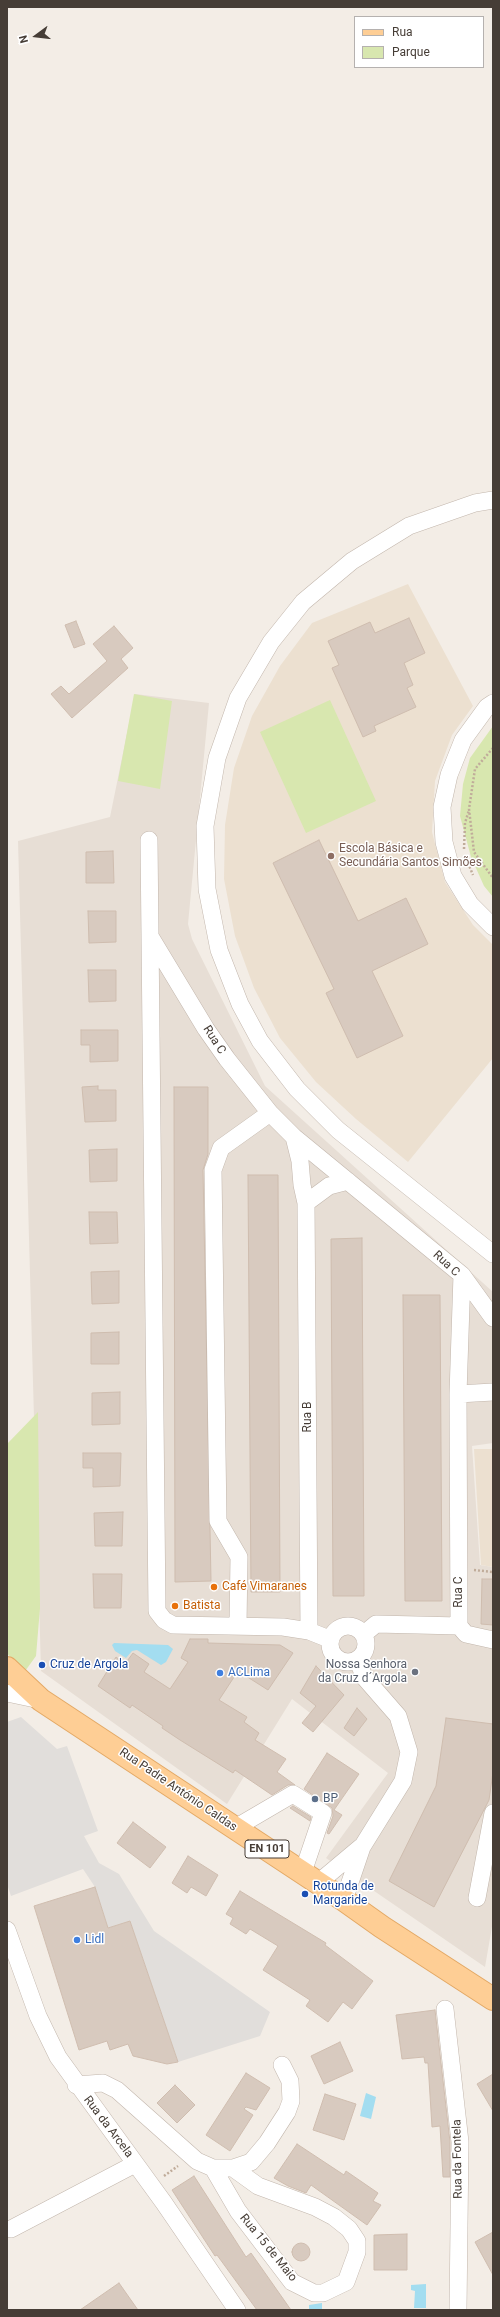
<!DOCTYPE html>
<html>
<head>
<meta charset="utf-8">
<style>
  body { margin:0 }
  #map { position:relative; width:500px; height:2317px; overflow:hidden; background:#f3ede6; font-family:Roboto,sans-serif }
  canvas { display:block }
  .frame { position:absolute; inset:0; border:8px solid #463d36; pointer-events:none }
  .legend { position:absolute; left:354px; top:16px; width:130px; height:52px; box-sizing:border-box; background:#fff; border:1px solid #b5b1af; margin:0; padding:5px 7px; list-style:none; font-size:12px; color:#463d36 }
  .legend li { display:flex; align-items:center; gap:8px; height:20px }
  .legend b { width:20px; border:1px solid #b5b1af }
  .north { position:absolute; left:16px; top:16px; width:40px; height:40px; -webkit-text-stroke:3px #fff; paint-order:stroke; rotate:255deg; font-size:11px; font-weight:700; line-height:16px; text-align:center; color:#463d36 }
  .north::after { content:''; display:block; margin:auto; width:14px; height:18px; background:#463d36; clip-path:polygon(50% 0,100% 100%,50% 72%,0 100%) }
</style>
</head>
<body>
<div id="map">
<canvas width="500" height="2317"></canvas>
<div class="frame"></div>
<ul class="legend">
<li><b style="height:5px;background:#fece95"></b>Rua</li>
<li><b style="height:11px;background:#d8e7af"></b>Parque</li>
</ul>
<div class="north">N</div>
</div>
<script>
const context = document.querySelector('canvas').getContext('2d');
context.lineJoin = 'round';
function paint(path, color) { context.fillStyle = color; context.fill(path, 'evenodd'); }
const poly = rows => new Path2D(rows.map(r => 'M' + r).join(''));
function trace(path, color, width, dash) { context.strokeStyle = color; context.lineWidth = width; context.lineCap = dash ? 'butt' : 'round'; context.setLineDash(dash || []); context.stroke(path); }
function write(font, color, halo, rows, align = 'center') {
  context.font = font + ' Roboto,sans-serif'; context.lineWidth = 3; context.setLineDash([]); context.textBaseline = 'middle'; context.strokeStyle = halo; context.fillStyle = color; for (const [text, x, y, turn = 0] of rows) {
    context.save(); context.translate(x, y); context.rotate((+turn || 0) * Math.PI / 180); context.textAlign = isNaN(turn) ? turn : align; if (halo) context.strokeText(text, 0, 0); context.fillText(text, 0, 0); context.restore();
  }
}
const residential = poly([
  [135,694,209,703,188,924,192,939,265,1086,493,1292,493,1443,472,1446,480,1565,493,1567,493,1921,485,1967,326,1858,388,1773,292,1699,227,1804,41,1671,18,841,110,817]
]);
const education = poly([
  [408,584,473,706,452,735,435,781,432,832,445,882,473,925,493,945,493,1058,408,1162,356,1119,316,1082,280,1038,254,988,235,936,224,879,225,825,234,768,252,716,280,666,312,623],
  [474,1449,493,1449,493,1567,481,1565]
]);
const green = poly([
  [134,694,172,701,160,789,118,781],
  [330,700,376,801,306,833,260,732],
  [493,726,493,897,484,886,471,857,460,816,463,784,470,758],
  [38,1412,40,1608,36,1656,23,1674,7,1653,7,1444]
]);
const parking = poly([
  [21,1717,57,1749,67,1746,98,1831,84,1836,99,1863,119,1874,154,1931,270,2012,260,2036,178,2062,130,1921,108,1928,95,1887,83,1869,11,1896,7,1884,7,1722]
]);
const water = poly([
  [114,1643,168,1645,173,1649,166,1662,161,1665,137,1650,132,1651,126,1658,115,1651,112,1645],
  [366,2093,376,2097,371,2119,360,2116],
  [426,2284,426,2308,414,2308,415,2291,411,2290,411,2285],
  [322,2303,322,2310,309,2310,309,2305]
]);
const building = poly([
  [409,618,425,653,404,663,413,685,407,688,416,707,374,726,376,731,363,737,332,668,339,665,328,641,370,622,375,633,409,618],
  [76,621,85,644,74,648,65,625,76,621],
  [114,626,133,648,121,659,128,668,72,718,51,694,61,686,69,694,107,661,93,644,114,626],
  [319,840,358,921,406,898,428,944,372,971,403,1036,357,1058,326,993,334,989,273,863,319,840],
  [113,851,114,883,86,883,86,852,113,851],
  [88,911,116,911,116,942,89,943,88,911],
  [88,970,116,970,116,1001,89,1002,88,970],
  [81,1030,118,1030,118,1061,90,1062,90,1045,81,1045,81,1030],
  [98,1086,98,1090,116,1090,116,1121,85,1122,82,1087,98,1086],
  [174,1087,208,1087,208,1154,203,1170,211,1581,175,1582,174,1087],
  [117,1149,117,1181,90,1182,89,1150,117,1149],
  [248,1175,278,1175,280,1592,251,1592,248,1175],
  [89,1212,117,1212,118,1243,90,1244,89,1212],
  [362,1238,364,1596,333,1596,331,1239,362,1238],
  [119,1271,119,1303,92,1304,91,1272,119,1271],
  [403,1295,440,1295,442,1601,405,1601,403,1295],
  [119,1332,119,1364,91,1364,91,1333,119,1332],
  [120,1392,120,1424,92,1425,92,1393,120,1392],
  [83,1453,121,1453,120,1486,93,1487,93,1468,83,1468,83,1453],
  [123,1512,122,1546,95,1546,94,1513,123,1512],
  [93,1574,122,1574,121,1608,94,1608,93,1574],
  [482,1579,493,1579,493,1625,481,1624,482,1579],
  [190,1639,208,1639,208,1643,280,1645,293,1653,268,1690,238,1671,219,1700,247,1717,244,1722,259,1733,255,1740,286,1759,277,1772,295,1785,288,1785,272,1795,235,1770,233,1773,180,1740,162,1728,163,1726,132,1705,130,1708,98,1686,116,1657,125,1664,133,1653,149,1664,144,1672,170,1689,188,1662,181,1658,190,1639],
  [316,1666,344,1695,313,1732,302,1723,316,1706,300,1693,316,1666],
  [357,1708,367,1719,354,1736,344,1728,357,1708],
  [446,1718,493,1724,493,1772,489,1800,434,1907,389,1881,436,1786,446,1718],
  [327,1753,359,1774,334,1810,342,1815,329,1834,327,1833,333,1816,332,1808,304,1789,327,1753],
  [293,1806,311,1817,310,1821,290,1808,293,1806],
  [133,1822,166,1847,150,1868,117,1843,133,1822],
  [188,1856,218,1875,206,1896,191,1887,187,1893,172,1883,188,1856],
  [95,1887,108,1928,130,1921,178,2062,167,2064,133,2056,128,2044,110,2050,107,2041,79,2050,34,1906,95,1887],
  [240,1891,326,1943,325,1945,373,1981,352,2009,343,2002,328,2022,306,2006,310,2000,263,1970,278,1946,250,1929,246,1934,230,1924,233,1918,226,1914,240,1891],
  [435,2010,450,2142,450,2177,443,2177,440,2126,432,2127,428,2063,425,2063,424,2057,402,2059,396,2015,435,2010],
  [340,2042,353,2071,324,2084,311,2056,340,2042],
  [246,2073,270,2088,256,2110,246,2107,244,2109,253,2115,230,2151,206,2135,246,2073],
  [493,2074,493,2111,477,2084,493,2074],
  [175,2085,195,2105,177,2123,157,2103,175,2085],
  [325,2094,356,2104,344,2140,313,2130,325,2094],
  [297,2144,344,2175,346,2171,378,2193,373,2201,381,2205,367,2225,311,2185,306,2193,288,2186,274,2178,297,2144],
  [194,2176,246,2257,251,2253,291,2310,257,2310,217,2255,215,2256,172,2190,194,2176],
  [493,2232,493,2275,475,2242,493,2232],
  [407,2234,407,2270,374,2270,374,2235,407,2234],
  '292 2252a9 9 0 1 1 18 0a9 9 0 1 1-18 0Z',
  [119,2283,138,2310,80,2310,119,2283]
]);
const path = poly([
  [493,748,475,769,469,809,474,852,493,878],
  [464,849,465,823,469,810],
  [468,863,473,875],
  [474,1570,493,1572],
  [164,2176,178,2166]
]);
const minor = poly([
  [493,500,475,503,409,526,352,561,303,602,271,642,238,698,217,758,205,826,207,889,219,950,240,1004,260,1041,297,1089,338,1130,493,1254],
  [493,703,487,707,463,740,449,775,442,807,444,842,453,876,470,904,493,927],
  [149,840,157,1611,164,1620,173,1625,283,1627,309,1631,329,1639],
  [151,938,206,1029,227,1059,270,1113,294,1137,462,1275,458,1394,459,1626],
  [294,1137,300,1161,302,1185,306,1203,309,1631],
  [306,1203,329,1186,348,1181],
  [462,1275,493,1318],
  [458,1394,493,1392],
  '330 1644a18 18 0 1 1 36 0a18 18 0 1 1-36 0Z',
  [238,1626,239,1557,218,1521,213,1170,221,1148,270,1113],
  [459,1626,466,1634,493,1640],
  [364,1634,376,1624,459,1626],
  [7,1693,40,1700],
  [235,1828,293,1794,323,1813,303,1872],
  [318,1883,361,1847],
  [477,1898,493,1813],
  [344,1900,362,1847,403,1781,409,1752,398,1716,364,1677,358,1660],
  [7,1930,38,2016,58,2057,164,2203,237,2310],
  [445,2009,460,2142,458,2310],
  [76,2085,103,2083,117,2090,197,2161,213,2168,233,2168,251,2162,267,2143,287,2112,291,2101,290,2081,282,2065],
  [213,2168,238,2211,292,2282,314,2293,323,2293,346,2282,357,2252,357,2241,349,2229,334,2217,315,2207,258,2186,233,2168],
  [11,2229,135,2164]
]);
const major = poly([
  [7,1668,41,1700,344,1900,382,1927,493,1999]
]);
const markers = [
  [331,856,4,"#8d6e63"],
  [214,1587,4,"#e8710a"],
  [175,1606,4,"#e8710a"],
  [42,1665,4,"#1a4fb4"],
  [415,1672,4,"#6b7280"],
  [220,1673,4,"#3f7fe0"],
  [315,1799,4,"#5c6f8a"],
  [305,1894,4,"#1a4fb4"],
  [77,1940,4,"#3f7fe0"]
];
const shields = [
  [267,1849,44]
];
const shieldNames = [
  ["EN 101",267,1849]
];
const educationNames = [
  ["Escola Básica e",339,849],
  ["Secundária Santos Simões",339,863]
];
const streetNames = [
  ["Rua C",214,1040,57],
  ["Rua C",446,1264,43],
  ["Rua B",308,1417,-90],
  ["Rua C",459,1592,-90],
  ["Rua Padre António Caldas",178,1790,34],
  ["Rua da Arcela",108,2127,53],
  ["Rua da Fontela",458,2159,-91],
  ["Rua 15 de Maio",268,2248,51]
];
const foodNames = [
  ["Café Vimaranes",222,1587],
  ["Batista",183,1606]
];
const transitNames = [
  ["Cruz de Argola",50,1665],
  ["Rotunda de",313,1887],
  ["Margaride",313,1901]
];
const worshipNames = [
  ["Nossa Senhora",407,1665],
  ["da Cruz d´Argola",407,1679]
];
const shopNames = [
  ["ACLima",228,1673],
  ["Lidl",85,1940]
];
const serviceNames = [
  ["BP",323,1799]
];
paint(residential, '#e7ded5');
paint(education, '#ece0d0');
paint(green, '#d8e7af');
paint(parking, '#e1dedb');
paint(water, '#a3ddf0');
paint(building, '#d8cabf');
trace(building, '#cfbdaf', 1);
trace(minor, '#c2b6ac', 18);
trace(major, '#e3a864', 24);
trace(path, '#c0ac9a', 2.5, [2, 2]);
trace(minor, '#fff', 17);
trace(major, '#fece95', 22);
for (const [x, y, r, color] of markers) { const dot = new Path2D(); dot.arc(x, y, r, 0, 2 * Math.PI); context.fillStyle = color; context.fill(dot); trace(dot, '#fff', 1.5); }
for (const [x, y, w] of shields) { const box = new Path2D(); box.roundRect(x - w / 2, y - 9, w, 18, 3); context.fillStyle = '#fff'; context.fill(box); trace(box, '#463d36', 1); }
write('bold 11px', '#463d36', null, shieldNames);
write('12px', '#785e54', '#fff', educationNames, 'left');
write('12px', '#463d36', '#fff', streetNames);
write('12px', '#c56008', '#fff', foodNames, 'left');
write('12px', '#164399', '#fff', transitNames, 'left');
write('12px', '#5b616d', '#fff', worshipNames, 'right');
write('12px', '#366cbe', '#fff', shopNames, 'left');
write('12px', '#4e5e75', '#fff', serviceNames, 'left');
</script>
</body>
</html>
